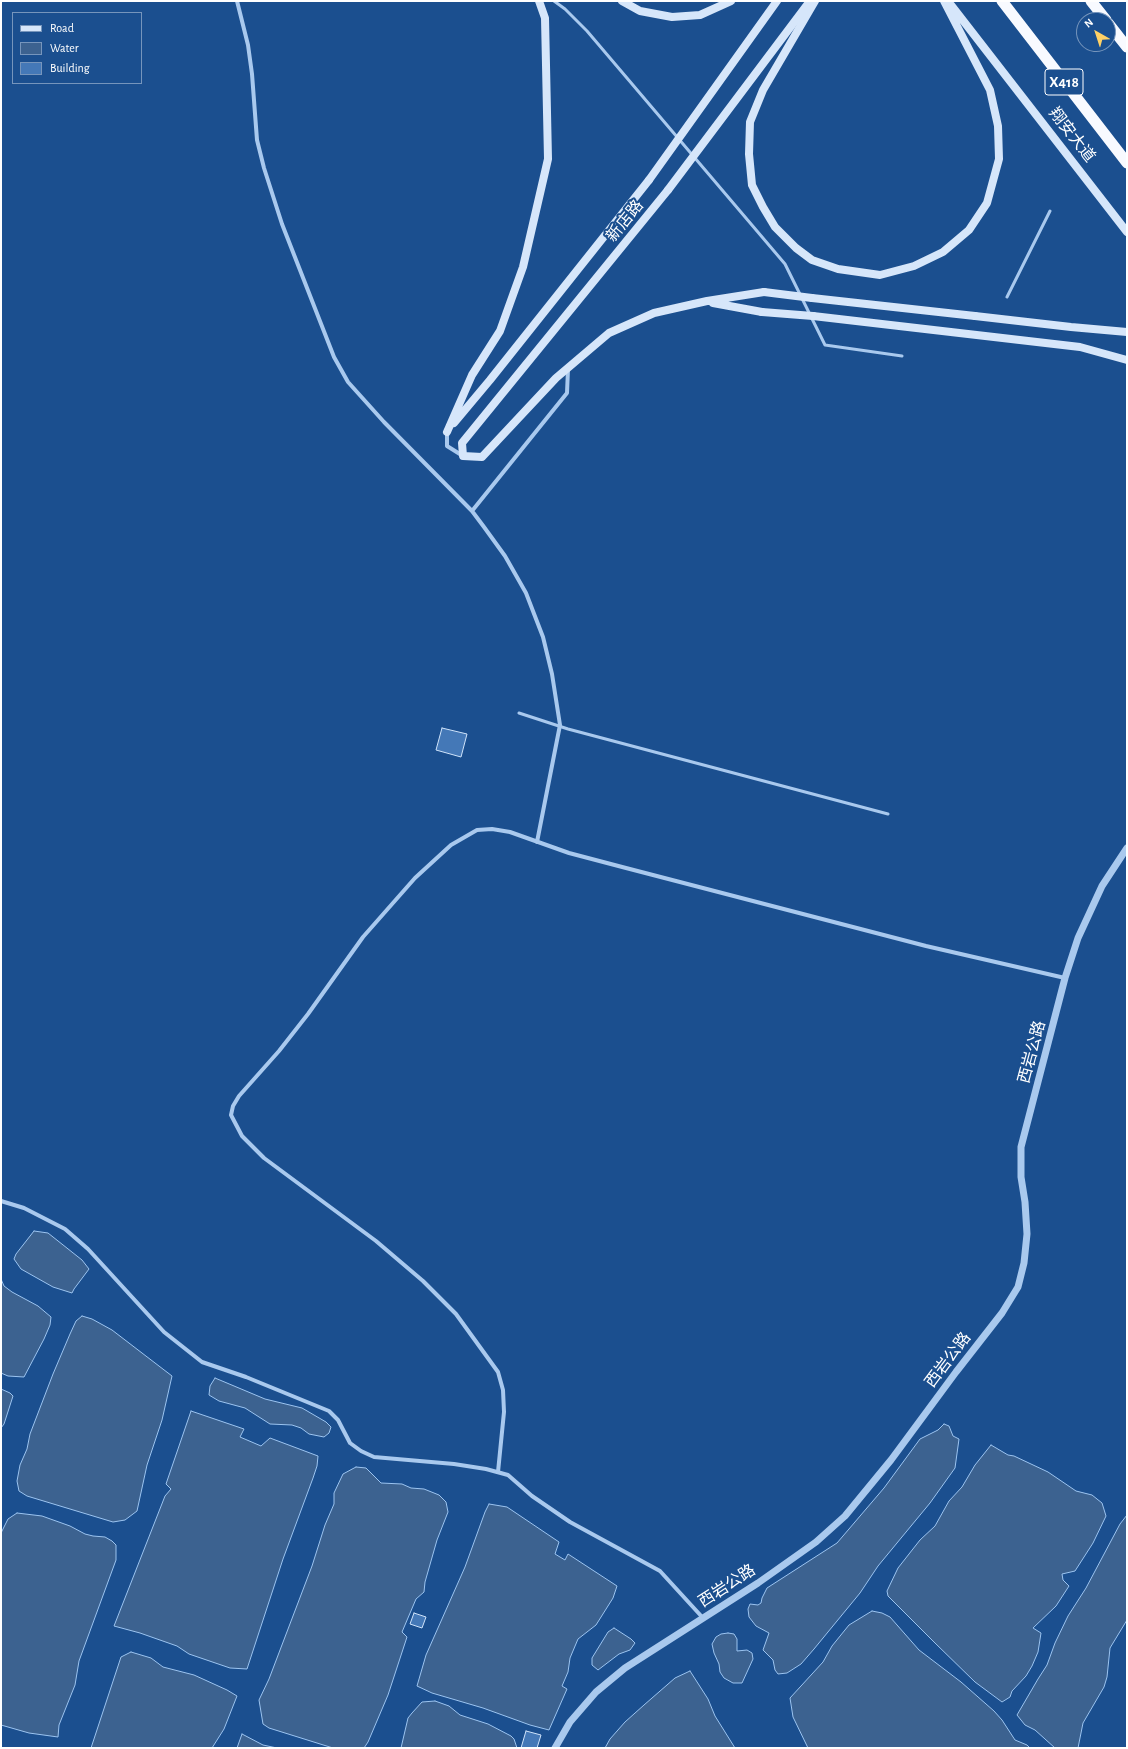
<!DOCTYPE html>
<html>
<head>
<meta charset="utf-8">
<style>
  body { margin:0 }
  #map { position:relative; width:1128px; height:1749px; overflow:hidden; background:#1b4f8f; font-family:"Alegreya Sans",sans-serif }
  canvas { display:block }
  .frame { position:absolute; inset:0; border:2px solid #fff; pointer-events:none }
  .legend { position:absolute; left:12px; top:12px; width:130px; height:72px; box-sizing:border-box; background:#1b4f8f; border:1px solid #7695bc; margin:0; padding:5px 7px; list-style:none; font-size:12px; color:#fff }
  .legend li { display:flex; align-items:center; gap:8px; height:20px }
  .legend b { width:20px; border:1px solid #7695bc }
  .north { position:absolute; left:1076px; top:12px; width:40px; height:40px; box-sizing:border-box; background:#1b4f8f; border:1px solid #7695bc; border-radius:50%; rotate:321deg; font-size:11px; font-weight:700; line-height:16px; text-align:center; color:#fff }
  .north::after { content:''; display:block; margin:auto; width:14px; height:18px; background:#ffd166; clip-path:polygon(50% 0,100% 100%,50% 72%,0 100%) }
</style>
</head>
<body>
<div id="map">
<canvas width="1128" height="1749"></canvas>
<div class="frame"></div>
<ul class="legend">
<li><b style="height:5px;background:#d6e6fa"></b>Road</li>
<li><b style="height:11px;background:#3c6290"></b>Water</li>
<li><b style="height:11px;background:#4478b7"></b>Building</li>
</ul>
<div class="north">N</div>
</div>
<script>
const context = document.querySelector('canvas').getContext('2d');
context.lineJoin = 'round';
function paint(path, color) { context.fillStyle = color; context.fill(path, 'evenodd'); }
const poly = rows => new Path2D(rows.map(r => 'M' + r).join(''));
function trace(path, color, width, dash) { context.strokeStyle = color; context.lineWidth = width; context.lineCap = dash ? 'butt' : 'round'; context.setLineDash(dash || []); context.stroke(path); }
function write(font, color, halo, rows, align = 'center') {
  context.font = font + ' "Alegreya Sans","Noto Sans SC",sans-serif'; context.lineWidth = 4; context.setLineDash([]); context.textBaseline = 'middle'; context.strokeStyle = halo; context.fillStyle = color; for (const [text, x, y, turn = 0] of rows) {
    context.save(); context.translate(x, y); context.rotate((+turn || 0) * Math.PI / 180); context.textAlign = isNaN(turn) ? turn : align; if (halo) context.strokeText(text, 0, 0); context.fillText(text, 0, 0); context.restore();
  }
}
const water = poly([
  [34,1231,48,1233,82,1260,89,1269,74,1289,72,1293,53,1287,21,1269,14,1259,16,1254,34,1231],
  [1,1279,4,1286,12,1292,38,1306,51,1317,50,1325,44,1339,24,1377,8,1376,1,1373,1,1279],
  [82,1316,92,1319,112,1330,172,1376,162,1420,147,1465,137,1511,125,1520,113,1522,27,1496,19,1491,17,1481,20,1465,27,1449,30,1434,53,1374,70,1334,76,1321,82,1316],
  [215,1378,265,1399,302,1408,326,1422,331,1427,329,1433,324,1437,309,1434,301,1428,292,1425,270,1424,245,1408,219,1401,209,1395,210,1386,215,1378],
  [1,1389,10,1393,13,1396,4,1424,1,1428,1,1389],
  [191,1411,244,1429,240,1437,261,1446,270,1438,318,1456,317,1466,313,1478,283,1559,247,1669,230,1668,189,1654,177,1646,140,1633,114,1626,165,1496,171,1489,166,1484,191,1411],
  [944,1424,949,1426,953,1436,959,1439,955,1468,930,1503,878,1566,860,1593,814,1649,801,1664,787,1673,778,1674,775,1670,773,1660,763,1650,769,1633,756,1626,749,1617,748,1609,750,1604,758,1605,761,1603,762,1598,767,1588,837,1543,884,1488,920,1439,938,1430,944,1424],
  [991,1445,1008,1455,1014,1456,1048,1472,1076,1491,1092,1495,1102,1503,1106,1516,1093,1543,1075,1571,1062,1574,1063,1580,1069,1586,1056,1606,1033,1628,1041,1633,1038,1652,1032,1666,1026,1676,1012,1691,1010,1697,1002,1702,975,1682,935,1643,888,1596,887,1591,898,1568,920,1540,935,1526,949,1501,962,1487,975,1465,991,1445],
  [356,1467,366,1468,381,1483,402,1484,411,1488,424,1489,439,1495,446,1502,448,1512,437,1540,425,1582,424,1592,416,1599,402,1632,407,1637,388,1695,368,1742,364,1748,333,1748,269,1728,263,1724,259,1700,269,1679,312,1566,325,1525,334,1504,334,1493,343,1474,356,1467],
  [489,1504,507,1507,559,1542,555,1554,565,1560,568,1554,617,1586,613,1598,596,1625,578,1639,570,1658,568,1672,562,1686,567,1689,549,1730,530,1725,483,1708,432,1693,417,1686,426,1655,465,1567,485,1512,489,1504],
  [17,1513,42,1516,70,1526,85,1534,93,1536,105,1537,112,1541,116,1545,116,1560,79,1661,75,1685,59,1725,58,1737,29,1733,1,1725,1,1533,8,1519,17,1513],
  [1127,1515,1127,1620,1110,1648,1107,1677,1104,1687,1083,1723,1078,1748,1055,1748,1035,1730,1025,1725,1017,1715,1038,1679,1047,1665,1055,1643,1068,1616,1086,1588,1120,1524,1127,1515],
  [872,1611,882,1613,890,1617,919,1650,961,1682,994,1711,1002,1720,1015,1740,1027,1745,1030,1748,808,1748,793,1717,790,1698,823,1662,832,1646,849,1625,872,1611],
  [614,1628,631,1639,635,1643,630,1650,619,1654,598,1670,592,1665,592,1658,608,1632,614,1628],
  [728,1633,734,1634,737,1639,737,1651,747,1650,752,1653,753,1659,742,1683,733,1683,724,1678,720,1672,719,1664,714,1653,712,1644,716,1637,721,1634,728,1633],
  [131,1652,151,1658,163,1667,194,1675,227,1690,237,1696,224,1729,212,1748,91,1748,121,1657,131,1652],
  [690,1671,708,1699,715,1716,735,1748,605,1748,610,1739,625,1722,644,1705,675,1678,690,1671],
  [435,1701,449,1706,460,1715,488,1724,511,1736,514,1739,517,1748,401,1748,408,1718,412,1713,422,1702,435,1701],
  [242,1734,263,1745,277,1748,237,1748,242,1734]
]);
const building = poly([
  [442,728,467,734,461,757,436,750,442,728],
  [414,1613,426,1617,422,1628,410,1624,414,1613],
  [526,1731,541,1735,537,1748,521,1748,526,1731]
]);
const service = poly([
  [554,1,565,9,587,31,785,264,825,345,902,356],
  [1007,297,1050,211],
  [519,713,568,729,888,814]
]);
const minor = poly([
  [237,1,248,45,252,74,257,140,264,168,282,224,334,357,348,382,384,422,472,511,484,527,505,556,526,593,543,637,552,674,560,725,537,842],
  [447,432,447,446,463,456],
  [472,511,567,393,568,369],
  [1,1201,24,1208,65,1229,88,1249,164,1332,202,1362,246,1377,329,1411,338,1420,350,1443,361,1451,374,1457,454,1464,486,1469,508,1475,532,1496,570,1522,660,1571,703,1618],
  [498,1472,504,1412,503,1390,498,1372,456,1314,423,1281,376,1241,264,1158,242,1136,231,1115,233,1106,239,1096,279,1051,308,1014,363,937,415,878,451,845,477,830,492,829,510,832,569,853,626,868,926,946,1065,978]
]);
const tertiary = poly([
  [555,1748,570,1722,596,1692,625,1668,758,1583,816,1542,845,1516,891,1460,956,1372,1002,1313,1018,1287,1024,1263,1027,1234,1025,1202,1021,1177,1021,1147,1065,978,1078,938,1102,886,1127,848]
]);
const secondary = poly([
  [622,1,640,11,672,17,700,15,731,1],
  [815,1,763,90,750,122,749,154,752,185,763,207,775,227,796,248,812,260,838,269,880,275,914,266,943,252,969,230,987,203,999,159,998,126,990,90,944,1],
  [951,5,1127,232],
  [668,190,462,443,463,456,482,457,556,378,609,333,654,313,707,301,764,292],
  [812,298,975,316],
  [713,303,762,312],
  [813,316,1080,347,1127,360],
  [454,423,490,380,649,180],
  [447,432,472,375,500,331,523,267,548,159,545,18,539,1]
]);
const trunk = poly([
  [1002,1,1127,163],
  [1091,1,1106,20],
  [1108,23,1127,47]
]);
const secondaryBridge = poly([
  [649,180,777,1],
  [668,190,810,1],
  [764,292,812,298],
  [762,312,813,316],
  [975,316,1071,327,1127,332]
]);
const shields = [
  [1064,82,38]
];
const shieldNames = [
  ["X418",1064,82]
];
const streetNames = [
  ["翔安大道",1072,135,52],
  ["新店路",625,221,-51],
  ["西岩公路",1032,1052,-75],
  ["西岩公路",948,1360,-53],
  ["西岩公路",727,1586,-33]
];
paint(water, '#3c6290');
trace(water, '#9cc4f0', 1);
paint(building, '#4478b7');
trace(building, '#cfe3fa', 1);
trace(service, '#a9c9ee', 3);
trace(minor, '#a9c9ee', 4);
trace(tertiary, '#a9c9ee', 7);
trace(secondary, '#d6e6fa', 8);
trace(trunk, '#f8faff', 11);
trace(secondaryBridge, '#d6e6fa', 8);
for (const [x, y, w] of shields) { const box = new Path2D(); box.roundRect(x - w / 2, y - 13, w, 26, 3); context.fillStyle = '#1b4f8f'; context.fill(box); trace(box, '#fff', 1); }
write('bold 15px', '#fff', null, shieldNames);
write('16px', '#fff', '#1b4f8f', streetNames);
</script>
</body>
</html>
